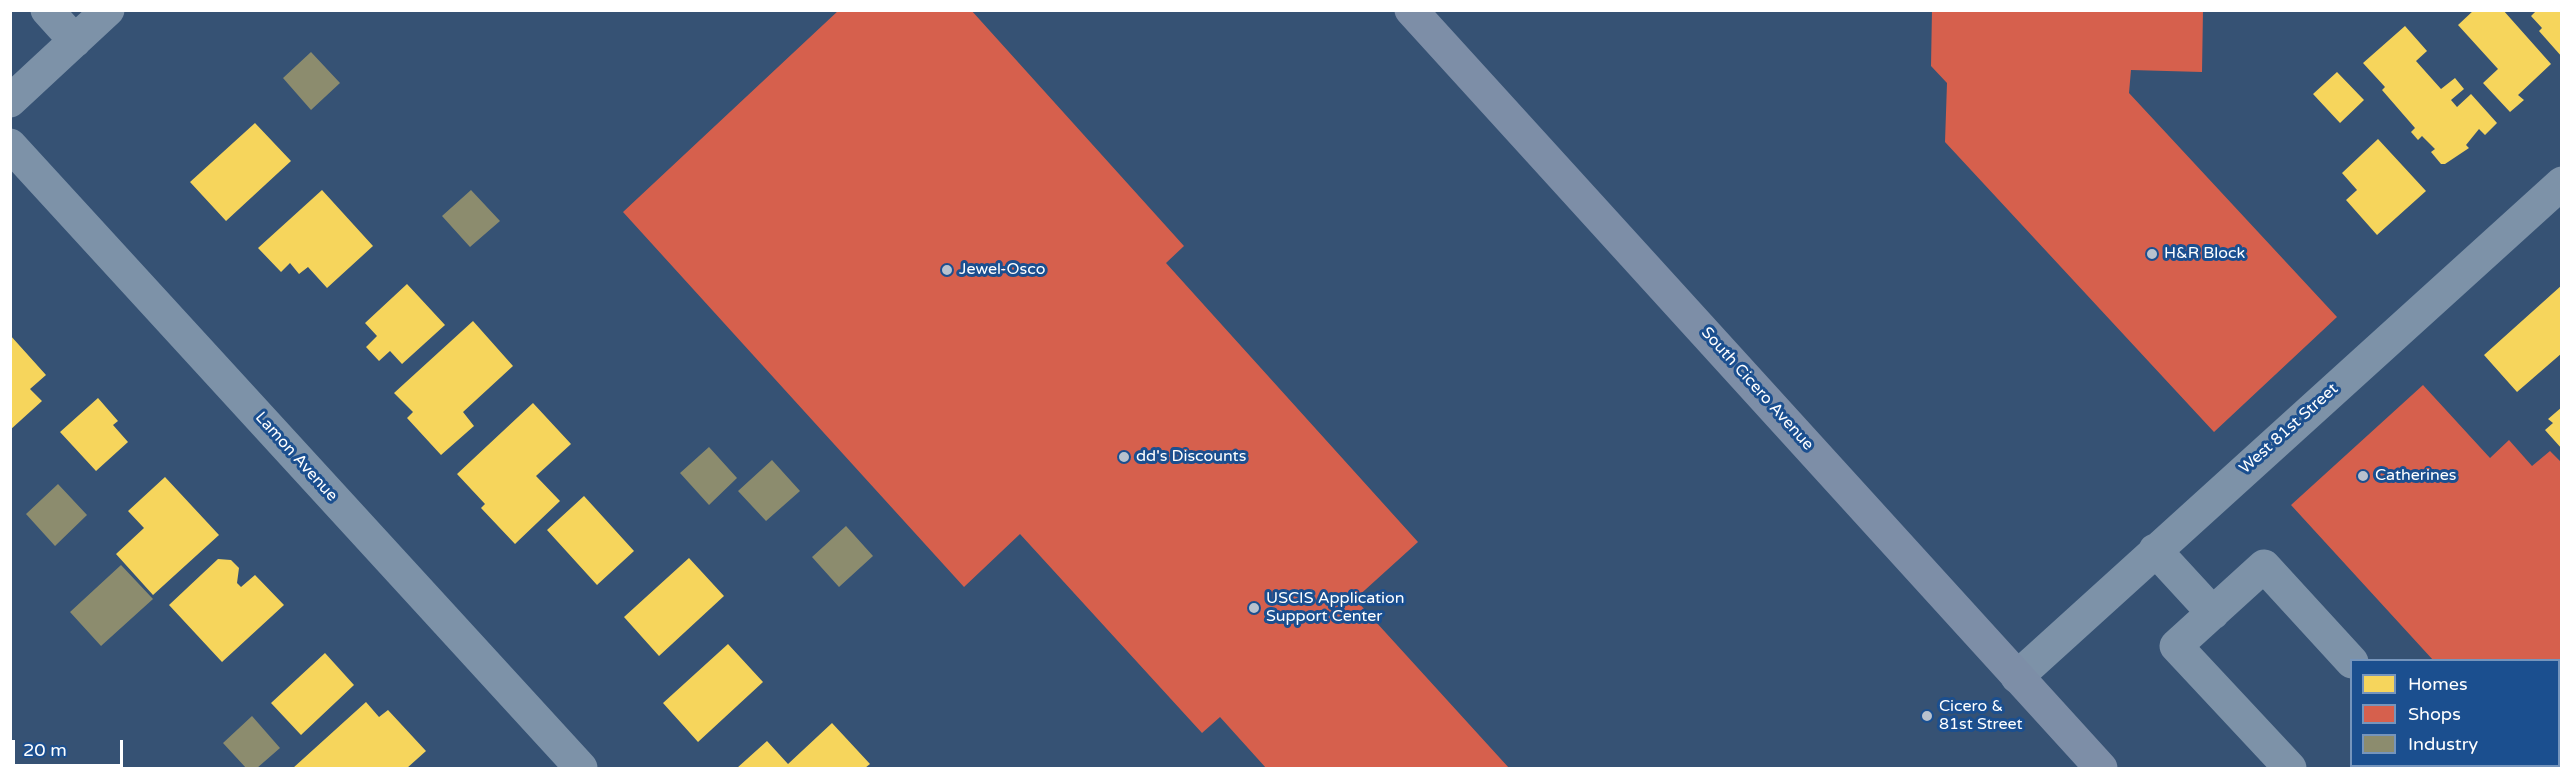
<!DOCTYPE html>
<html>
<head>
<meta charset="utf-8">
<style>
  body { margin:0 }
  #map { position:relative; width:2572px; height:779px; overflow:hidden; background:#365274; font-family:"Varela Round",sans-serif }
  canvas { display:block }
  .frame { position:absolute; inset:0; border:12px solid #fff; pointer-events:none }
  .legend { position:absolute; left:2350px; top:659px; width:210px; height:108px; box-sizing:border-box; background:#1b4f8f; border:2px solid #7695bc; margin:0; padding:8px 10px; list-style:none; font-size:18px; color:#fff }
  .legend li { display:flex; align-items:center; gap:12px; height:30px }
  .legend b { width:30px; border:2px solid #7695bc }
  .scale { position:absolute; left:12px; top:740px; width:111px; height:27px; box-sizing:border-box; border:3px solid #fff; border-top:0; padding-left:8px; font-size:18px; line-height:21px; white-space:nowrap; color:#fff; -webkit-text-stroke:4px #1b4f8f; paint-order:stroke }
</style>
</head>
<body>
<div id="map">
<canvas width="2572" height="779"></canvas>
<div class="frame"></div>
<ul class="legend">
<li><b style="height:16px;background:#f6d55c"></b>Homes</li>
<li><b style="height:16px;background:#d6604d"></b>Shops</li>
<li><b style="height:16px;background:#8c8c6e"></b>Industry</li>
</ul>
<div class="scale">20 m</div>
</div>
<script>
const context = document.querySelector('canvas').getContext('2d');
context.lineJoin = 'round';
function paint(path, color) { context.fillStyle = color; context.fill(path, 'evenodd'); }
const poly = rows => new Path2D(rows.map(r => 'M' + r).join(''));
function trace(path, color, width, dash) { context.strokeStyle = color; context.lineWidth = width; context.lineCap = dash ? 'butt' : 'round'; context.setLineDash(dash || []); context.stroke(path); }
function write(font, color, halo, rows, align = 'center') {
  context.font = font + ' "Varela Round",sans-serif'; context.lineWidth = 6; context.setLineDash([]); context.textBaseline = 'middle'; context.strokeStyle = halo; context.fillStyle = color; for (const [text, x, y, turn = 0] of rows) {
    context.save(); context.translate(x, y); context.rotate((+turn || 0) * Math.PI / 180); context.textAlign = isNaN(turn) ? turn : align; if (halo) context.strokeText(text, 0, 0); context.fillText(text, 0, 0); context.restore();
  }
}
const homes = poly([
  [2474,10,2503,10,2551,64,2518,95,2524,100,2510,112,2483,83,2498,69,2458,25],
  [2537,10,2562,10,2562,57,2539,31,2542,28,2531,16],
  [2405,26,2427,51,2416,61,2441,89,2455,78,2464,89,2451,100,2457,107,2471,94,2497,123,2485,135,2479,129,2466,145,2469,148,2445,164,2441,164,2431,152,2435,149,2422,136,2418,140,2411,132,2415,128,2382,90,2385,87,2363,63],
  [2337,72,2364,100,2340,123,2313,94],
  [255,123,291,161,226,221,190,182],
  [2378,139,2426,191,2377,235,2346,200,2357,190,2342,173],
  [322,190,373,246,327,288,308,267,299,274,290,263,281,272,258,248],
  [407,284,445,325,402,364,390,351,379,361,366,347,377,336,365,323],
  [2562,285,2562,353,2517,392,2484,355],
  [473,321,513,366,463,412,474,426,441,455,407,418,413,412,394,393],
  [10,335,46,375,30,389,42,401,10,430],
  [98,398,118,421,113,425,128,442,96,471,60,432],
  [533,403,571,444,536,476,560,501,515,544,481,508,485,504,457,474],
  [2562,407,2562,449,2545,430,2553,423,2548,419],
  [165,477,219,535,153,595,116,554,144,528,128,511],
  [584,496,634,551,597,585,547,530],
  [689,558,724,596,659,656,624,617],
  [218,559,231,560,239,568,237,583,241,587,255,575,284,605,222,662,169,605],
  [728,644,763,682,698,742,663,703],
  [325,653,354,685,301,735,271,703],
  [366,702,379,717,388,710,426,751,407,768,293,768],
  [832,723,870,764,865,768,737,768,767,741,788,764]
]);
const shops = poly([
  [839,10,971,10,1184,246,1166,263,1418,542,1355,599,1509,768,1266,768,1220,717,1202,733,1020,534,964,587,623,212],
  [1932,10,2203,10,2202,72,2131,70,2129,93,2337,317,2214,432,1945,142,1947,83,1931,66],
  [2423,385,2490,458,2509,440,2532,466,2550,451,2562,463,2562,768,2532,768,2530,766,2558,766,2558,660,2433,660,2291,505]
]);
const industry = poly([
  [311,52,340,83,311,110,283,78],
  [471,190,500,221,470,247,442,216],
  [709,447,737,478,709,505,680,473],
  [772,460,800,491,766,521,738,491],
  [58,484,87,515,55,546,26,514],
  [846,526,873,556,839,587,812,557],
  [121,565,153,599,101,646,70,612],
  [252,716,280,748,257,768,246,768,223,743]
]);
const minor = poly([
  [47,10,75,41],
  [10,101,108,10],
  [10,145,581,768],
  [2155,550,2213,613],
  [2017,677,2562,183],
  [2446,766,2448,768],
  [2290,768,2176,646,2264,566,2352,662]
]);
const major = poly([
  [1411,10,2101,768]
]);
const markers = [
  [2152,254,6,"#b9c2ce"],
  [947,270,6,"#b9c2ce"],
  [1124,457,6,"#b9c2ce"],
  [2363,476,6,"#b9c2ce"],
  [1254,608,6,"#b9c2ce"],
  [1927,716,6,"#b9c2ce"]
];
const poiNames = [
  ["H&R Block",2164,254],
  ["Jewel-Osco",959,270],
  ["dd's Discounts",1136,457],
  ["Catherines",2375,476],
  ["USCIS Application",1266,599],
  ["Support Center",1266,617],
  ["Cicero &",1939,707],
  ["81st Street",1939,725]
];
const streetNames = [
  ["South Cicero Avenue",1757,389,48],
  ["West 81st Street",2289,429,-42],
  ["Lamon Avenue",296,457,48]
];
paint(homes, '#f6d55c');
paint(shops, '#d6604d');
paint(industry, '#8c8c6e');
trace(minor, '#7d92a8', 33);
trace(major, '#7d8ea7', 33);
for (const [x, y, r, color] of markers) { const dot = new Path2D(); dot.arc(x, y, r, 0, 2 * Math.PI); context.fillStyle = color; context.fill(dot); trace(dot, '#1b4f8f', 2); }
write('16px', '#fff', '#1b4f8f', poiNames, 'left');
write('16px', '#fff', '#1b4f8f', streetNames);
</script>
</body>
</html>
